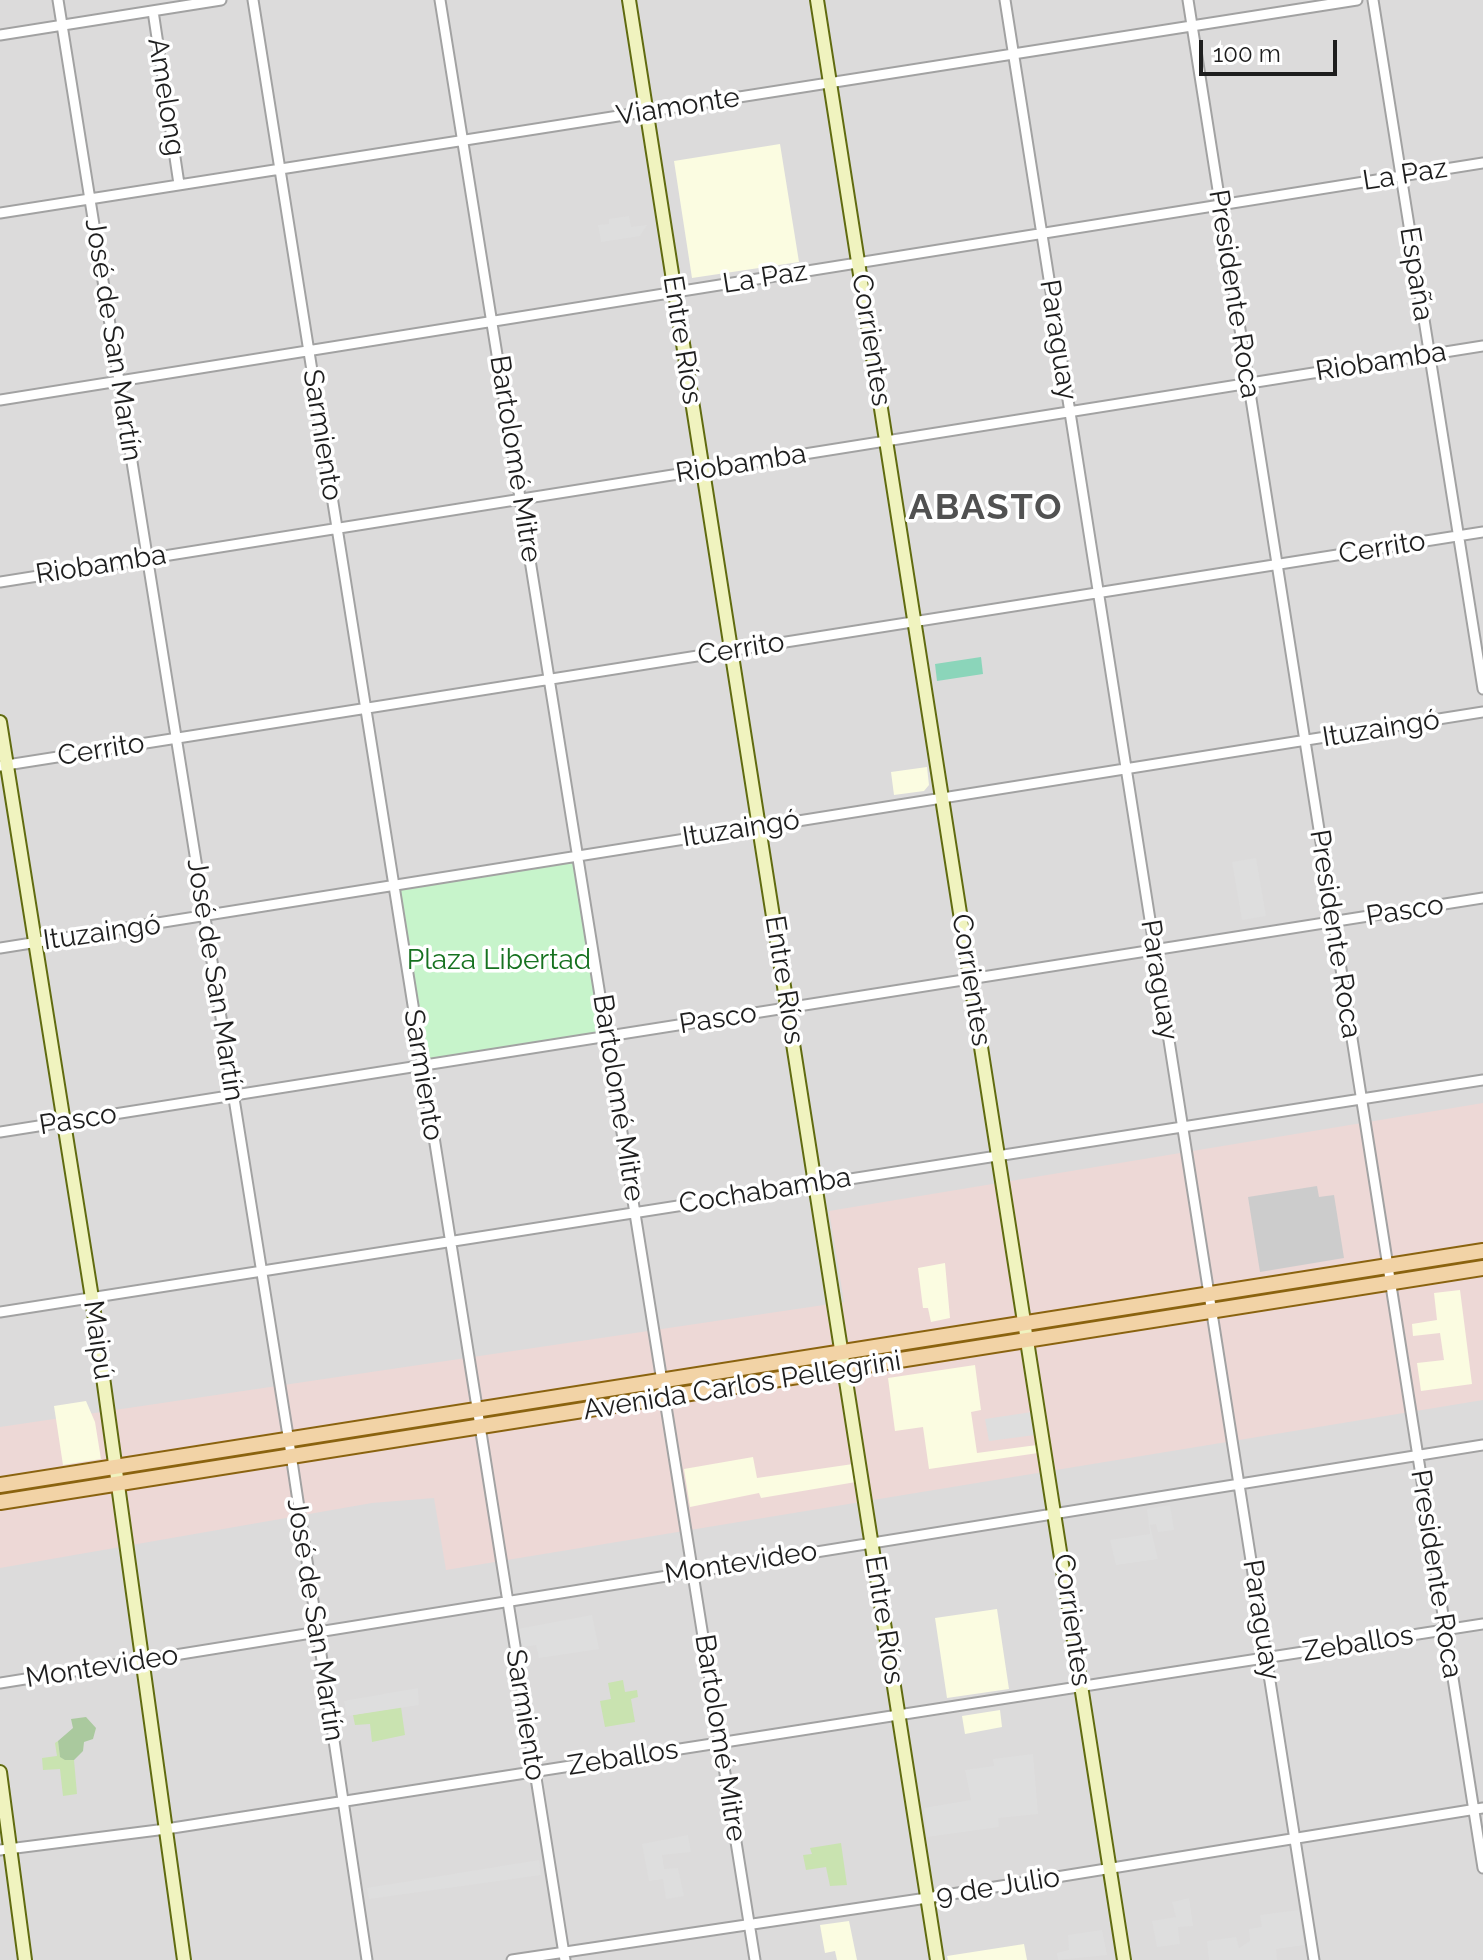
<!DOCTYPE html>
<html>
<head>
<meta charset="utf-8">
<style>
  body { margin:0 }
  #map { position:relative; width:1483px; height:1960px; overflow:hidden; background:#eeebe6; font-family:Raleway,sans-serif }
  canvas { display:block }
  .scale { position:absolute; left:1199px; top:40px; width:138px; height:36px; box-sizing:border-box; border:4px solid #1e1e1e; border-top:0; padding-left:10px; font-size:24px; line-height:28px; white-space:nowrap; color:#1e1e1e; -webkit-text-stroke:6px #fff; paint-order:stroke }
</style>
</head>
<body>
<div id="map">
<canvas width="1483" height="1960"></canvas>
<div class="scale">100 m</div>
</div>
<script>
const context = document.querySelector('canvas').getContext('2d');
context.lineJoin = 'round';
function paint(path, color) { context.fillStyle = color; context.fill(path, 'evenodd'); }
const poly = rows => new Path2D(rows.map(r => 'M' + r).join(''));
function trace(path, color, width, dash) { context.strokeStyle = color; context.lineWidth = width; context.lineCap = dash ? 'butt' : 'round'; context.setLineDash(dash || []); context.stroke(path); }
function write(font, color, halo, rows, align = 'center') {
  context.font = font + ' Raleway,sans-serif'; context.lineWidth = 7; context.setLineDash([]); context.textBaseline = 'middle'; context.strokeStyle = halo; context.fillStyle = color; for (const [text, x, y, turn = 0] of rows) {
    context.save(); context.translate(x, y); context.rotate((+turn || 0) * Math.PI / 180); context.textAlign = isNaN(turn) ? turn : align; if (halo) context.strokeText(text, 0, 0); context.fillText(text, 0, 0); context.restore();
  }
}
const residential = poly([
  [0,0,1483,0,1483,1960,0,1960]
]);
const commercial = poly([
  [1483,1103,1483,1400,446,1570,434,1498,372,1503,0,1568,0,1427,844,1302,829,1211]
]);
const education = poly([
  [780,144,799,262,692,278,674,161],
  [927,767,929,785,924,791,894,795,891,772],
  [945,1263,950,1318,931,1322,928,1308,923,1308,918,1268],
  [1460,1290,1472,1384,1421,1391,1417,1363,1444,1360,1440,1333,1413,1336,1412,1324,1437,1320,1434,1293],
  [975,1365,981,1410,971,1412,977,1453,1037,1445,1038,1453,929,1469,923,1427,895,1431,888,1378],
  [86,1401,95,1422,101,1459,63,1465,54,1406],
  [753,1457,757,1478,853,1464,856,1482,761,1498,759,1493,690,1507,684,1469],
  [997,1609,1009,1689,947,1698,935,1618],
  [1000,1710,1002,1727,965,1734,962,1716],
  [849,1921,857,1960,837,1960,835,1951,825,1953,820,1925],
  [1024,1944,1027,1960,948,1960,947,1956]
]);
const religious = poly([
  [1317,1186,1319,1197,1334,1195,1344,1258,1260,1272,1248,1197]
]);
const grass = poly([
  [1483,1251,1483,1268,0,1502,0,1485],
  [623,1680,625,1692,637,1690,638,1697,631,1699,635,1722,605,1727,600,1701,611,1699,608,1683],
  [401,1707,405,1735,372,1742,370,1724,355,1725,353,1715],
  [58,1741,60,1757,74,1760,77,1794,63,1796,60,1769,43,1770,42,1758,57,1756,55,1743],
  [841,1843,847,1885,830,1886,826,1867,806,1870,803,1855,812,1854,810,1848]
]);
const forest = poly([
  [86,1717,96,1728,93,1739,84,1742,83,1751,74,1760,65,1760,60,1757,58,1741,73,1728,71,1719]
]);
const park = poly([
  [579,854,609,1036,422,1065,393,888]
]);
const pitch = poly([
  [981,657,983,674,937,681,935,664]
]);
const parking = poly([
  [629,216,631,227,647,225,640,236,601,242,598,225,609,224,609,219],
  [1256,858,1266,916,1242,920,1232,862],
  [1032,1412,1035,1435,989,1441,985,1419],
  [1170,1505,1174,1530,1158,1532,1156,1524,1150,1525,1158,1559,1116,1565,1110,1540,1150,1534,1147,1509],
  [592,1615,599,1649,539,1658,536,1645,521,1647,518,1629],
  [418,1688,419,1705,347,1716,344,1701],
  [1033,1754,1038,1814,998,1818,999,1827,927,1837,924,1808,971,1800,965,1770,994,1766,993,1759],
  [688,1835,691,1852,662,1855,664,1869,678,1868,684,1896,666,1899,663,1879,649,1881,642,1844],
  [539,1860,541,1875,369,1899,367,1888],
  [1189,1898,1193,1926,1178,1927,1180,1944,1157,1947,1152,1921,1176,1917,1172,1902],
  [1299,1910,1304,1945,1276,1949,1277,1960,1209,1960,1207,1941,1236,1937,1239,1948,1250,1941,1249,1929,1262,1927,1260,1915],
  [1102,1930,1107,1955,1058,1960,1057,1953,1069,1950,1068,1935]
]);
const minor = poly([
  [58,0,290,1448,367,1960],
  [253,0,565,1960],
  [440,0,755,1960],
  [1005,0,1314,1960],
  [1188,0,1483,1868],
  [1373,0,1483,689],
  [153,11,179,184],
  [0,35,221,0],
  [0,213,1357,0],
  [0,400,1483,163],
  [0,582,1483,346],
  [0,766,1483,532],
  [0,948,1483,712],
  [0,1132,1483,898],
  [0,1312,1483,1080],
  [0,1683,1483,1445],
  [0,1850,166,1829,1483,1624],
  [512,1960,927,1898,1483,1808]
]);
const secondary = poly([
  [629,0,937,1960],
  [817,0,1124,1960],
  [0,722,92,1298,184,1960],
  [0,1772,25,1960]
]);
const primary = poly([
  [0,1485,1483,1251],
  [0,1502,1483,1268]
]);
const streetNames = [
  ["Amelong",166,97,81],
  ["Viamonte",678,107,-9],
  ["La Paz",1405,175,-9],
  ["España",1416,274,81],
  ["La Paz",765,278,-9],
  ["Presidente Roca",1234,294,81],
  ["José de San Martín",113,340,81],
  ["Entre Ríos",682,340,81],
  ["Corrientes",871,340,81],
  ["Paraguay",1058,340,81],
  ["Riobamba",1381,362,-9],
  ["Sarmiento",322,435,81],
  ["Bartolomé Mitre",515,459,81],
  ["Riobamba",741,464,-9],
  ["Cerrito",1382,548,-9],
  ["Riobamba",101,565,-9],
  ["Cerrito",741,649,-9],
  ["Ituzaingó",1381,729,-9],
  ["Cerrito",101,750,-9],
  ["Ituzaingó",741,829,-9],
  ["Pasco",1405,911,-9],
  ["Ituzaingó",102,933,-8],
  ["Presidente Roca",1335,934,81],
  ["José de San Martín",215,980,81],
  ["Entre Ríos",784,980,81],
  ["Corrientes",971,980,81],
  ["Paraguay",1159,980,81],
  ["Pasco",718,1019,-9],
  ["Sarmiento",423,1075,81],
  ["Bartolomé Mitre",618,1098,81],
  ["Pasco",78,1120,-9],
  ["Cochabamba",765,1191,-9],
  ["Maipú",98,1340,82],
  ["Avenida Carlos Pellegrini",742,1386,-9],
  ["Montevideo",741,1563,-9],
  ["Presidente Roca",1436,1574,81],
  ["José de San Martín",315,1620,81],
  ["Entre Ríos",884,1620,81],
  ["Corrientes",1072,1620,82],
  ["Paraguay",1261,1620,81],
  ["Zeballos",1358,1644,-9],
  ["Montevideo",102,1667,-9],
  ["Sarmiento",525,1715,81],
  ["Bartolomé Mitre",720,1738,81],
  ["Zeballos",623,1758,-9],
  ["9 de Julio",998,1887,-9]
];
const parkNames = [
  ["Plaza Libertad",499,961]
];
const districtNames = [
  ["ABASTO",986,508]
];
paint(residential, '#dcdbdb');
paint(commercial, '#edd8d6');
paint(education, '#fbfce1');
paint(religious, '#ccc');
paint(grass, '#c9e3b0');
paint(forest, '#aac99e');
paint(park, '#c7f4cb');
paint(pitch, '#8bd5ba');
paint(parking, '#dedede');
trace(minor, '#a2a2a2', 13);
trace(secondary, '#606b10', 16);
trace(primary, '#8a630f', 18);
trace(minor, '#fff', 9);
trace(secondary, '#f0f3bf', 12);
trace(primary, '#f2d3a6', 14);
write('28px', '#1e1e1e', '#fff', streetNames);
write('28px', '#177220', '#fff', parkNames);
context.letterSpacing = '2px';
write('bold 36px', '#515151', '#fff', districtNames);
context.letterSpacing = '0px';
</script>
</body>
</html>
